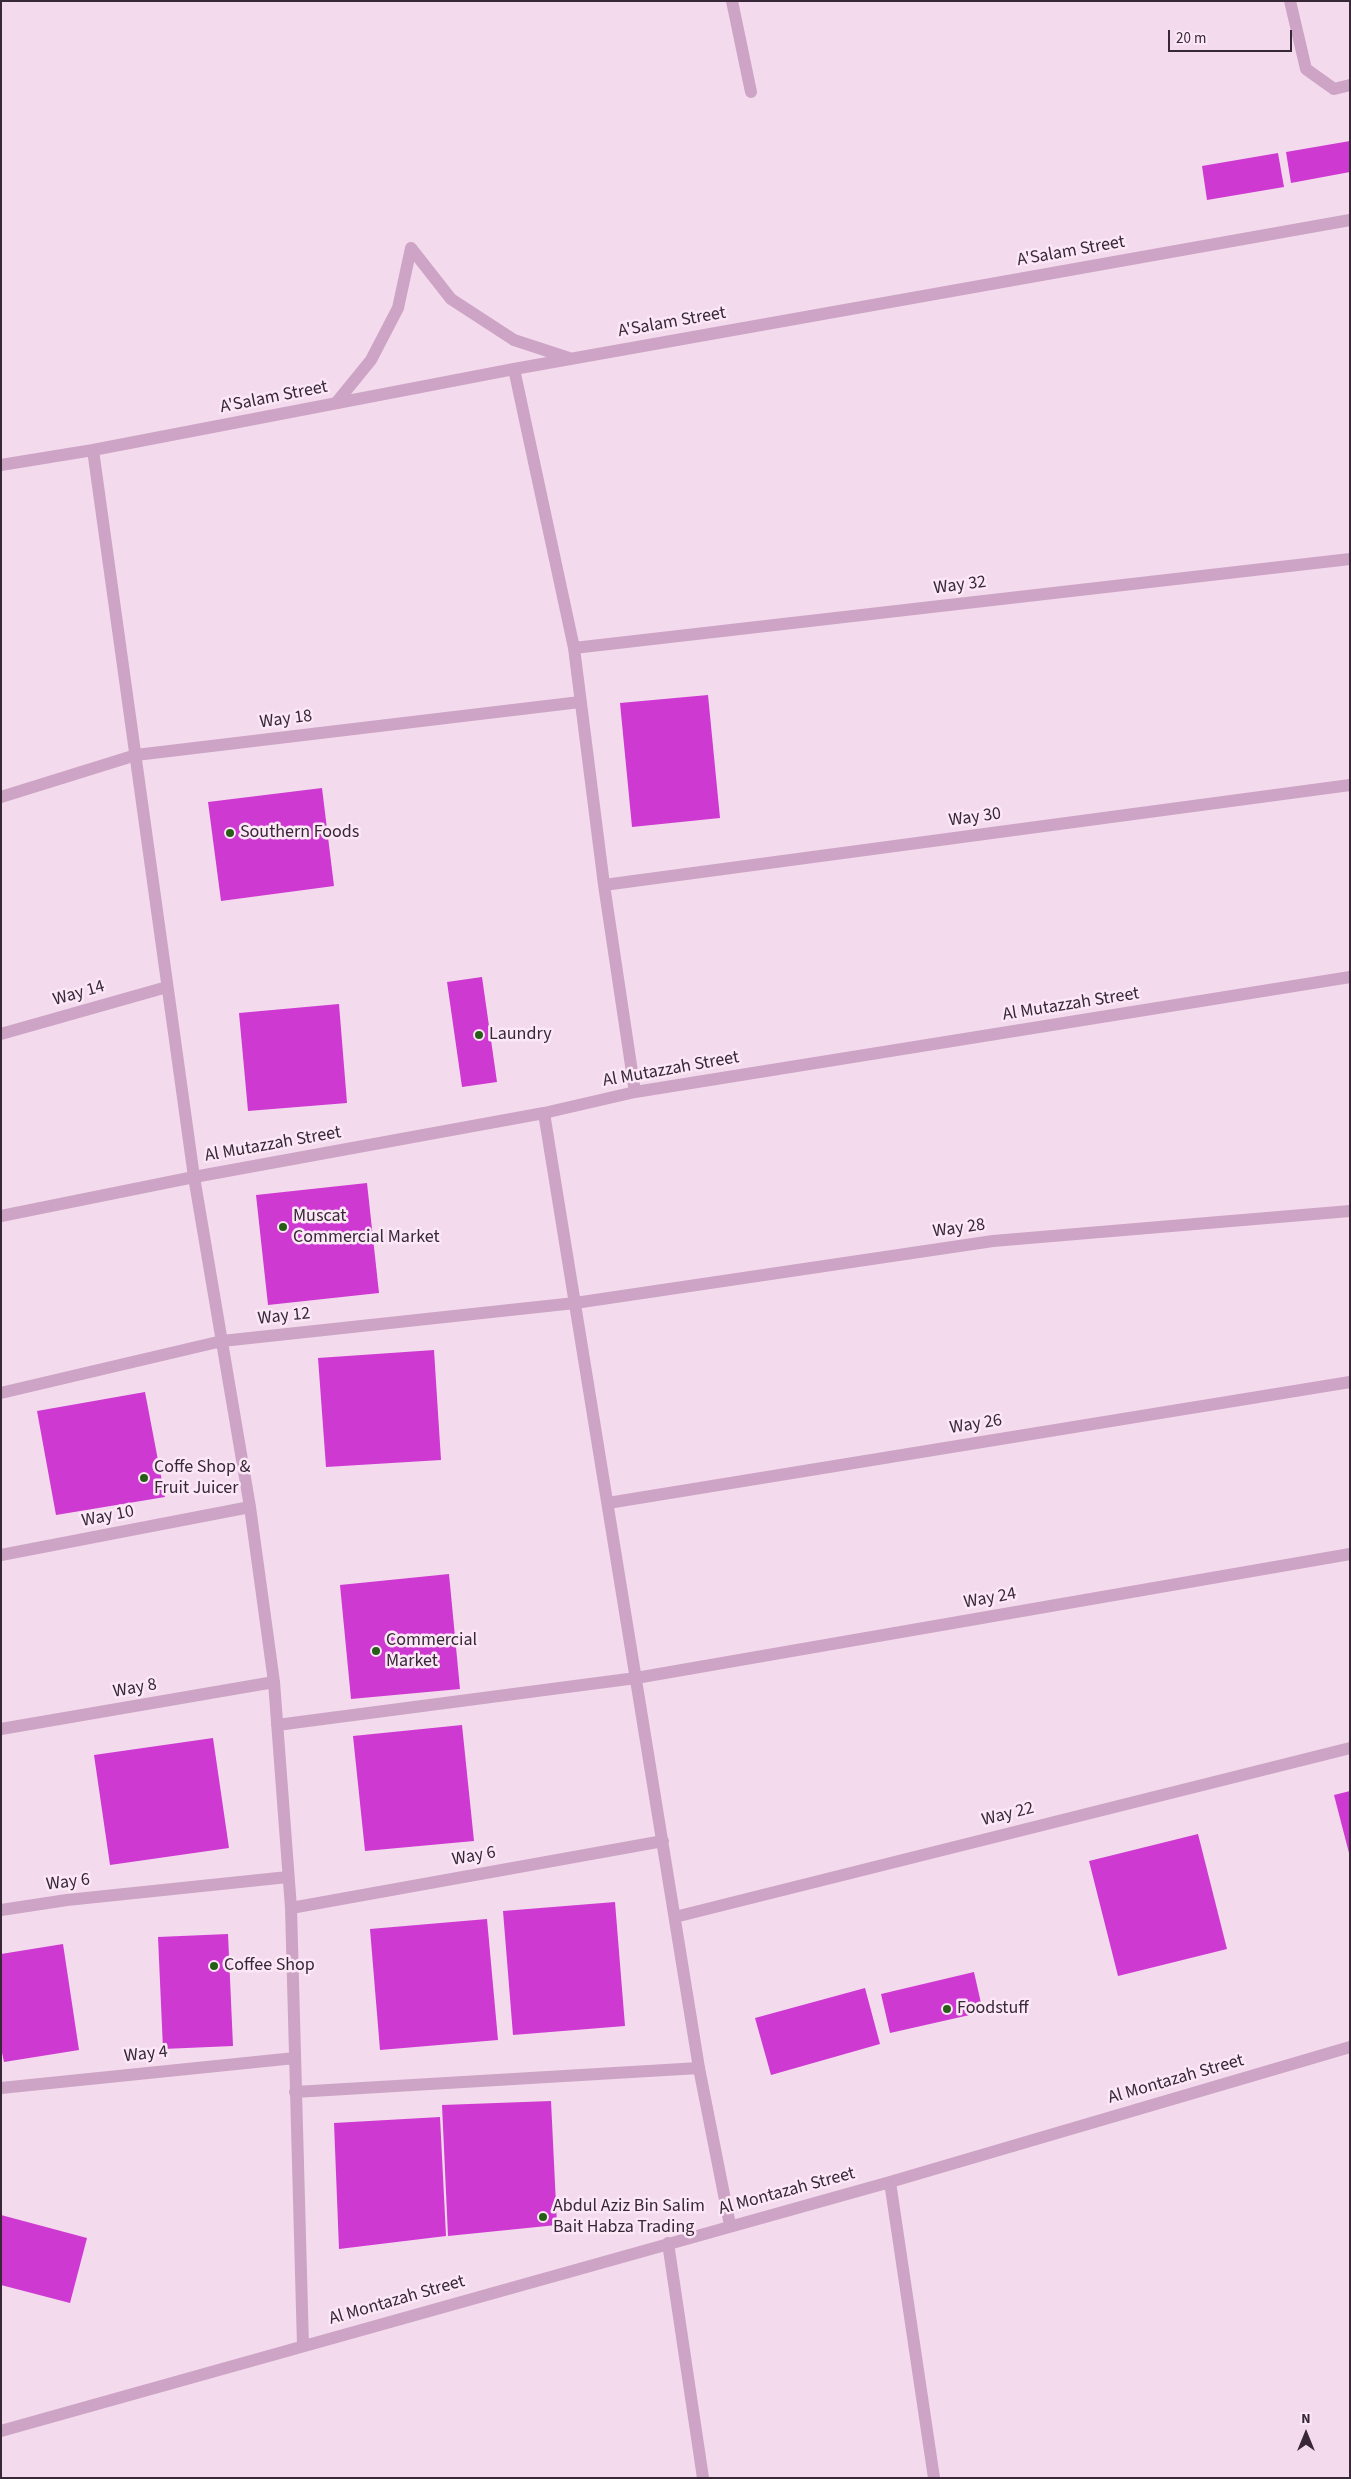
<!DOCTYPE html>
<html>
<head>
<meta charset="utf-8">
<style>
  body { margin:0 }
  #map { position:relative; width:1351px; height:2479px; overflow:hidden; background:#f4daed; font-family:"Source Sans 3",sans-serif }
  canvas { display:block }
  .frame { position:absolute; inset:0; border:2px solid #382737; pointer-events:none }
  .north { position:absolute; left:1281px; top:2409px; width:50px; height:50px; -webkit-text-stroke:4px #fbe7f5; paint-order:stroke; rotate:0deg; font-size:14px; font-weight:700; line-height:20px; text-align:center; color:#382737 }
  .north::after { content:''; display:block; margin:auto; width:18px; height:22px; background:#382737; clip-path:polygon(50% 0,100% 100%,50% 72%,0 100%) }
  .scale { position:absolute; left:1168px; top:30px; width:124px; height:22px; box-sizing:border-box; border:2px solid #382737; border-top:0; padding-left:6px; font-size:15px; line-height:18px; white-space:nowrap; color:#382737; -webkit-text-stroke:4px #fbe7f5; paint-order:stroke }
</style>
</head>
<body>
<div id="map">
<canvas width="1351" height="2479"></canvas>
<div class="frame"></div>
<div class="north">N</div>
<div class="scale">20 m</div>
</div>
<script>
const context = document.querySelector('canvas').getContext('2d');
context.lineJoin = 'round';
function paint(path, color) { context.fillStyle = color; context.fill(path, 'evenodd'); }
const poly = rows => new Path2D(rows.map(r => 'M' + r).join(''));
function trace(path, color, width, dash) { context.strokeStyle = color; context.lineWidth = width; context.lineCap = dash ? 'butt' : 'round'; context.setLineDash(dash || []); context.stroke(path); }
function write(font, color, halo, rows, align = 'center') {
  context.font = font + ' "Source Sans 3",sans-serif'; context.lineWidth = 5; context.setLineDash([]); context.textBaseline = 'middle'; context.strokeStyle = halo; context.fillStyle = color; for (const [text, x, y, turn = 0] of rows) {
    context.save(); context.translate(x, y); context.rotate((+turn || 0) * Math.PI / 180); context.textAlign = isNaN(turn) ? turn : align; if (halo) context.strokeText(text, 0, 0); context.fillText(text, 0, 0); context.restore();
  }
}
const building = poly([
  [1350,141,1350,172,1291,183,1286,152],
  [1278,153,1284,187,1207,200,1202,166],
  [708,695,720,818,632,827,620,703],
  [322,788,334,886,221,901,208,802],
  [482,977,497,1082,462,1087,447,982],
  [339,1004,347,1103,248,1111,239,1013],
  [367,1183,379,1293,268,1305,256,1195],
  [434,1350,441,1460,326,1467,318,1358],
  [145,1392,165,1497,56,1515,37,1411],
  [449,1574,460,1689,351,1699,340,1585],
  [462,1725,474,1841,365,1851,353,1736],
  [213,1738,229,1848,110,1865,94,1755],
  [1350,1791,1350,1852,1349,1853,1334,1795],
  [1198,1834,1227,1949,1118,1976,1089,1861],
  [615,1902,625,2026,513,2035,503,1911],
  [487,1919,498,2040,380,2050,370,1929],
  [228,1934,233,2046,163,2049,158,1937],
  [63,1944,79,2050,4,2062,1,2048,1,1954],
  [974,1972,983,2012,890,2033,881,1994],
  [865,1988,880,2044,771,2075,755,2018],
  [551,2101,557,2225,448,2236,442,2105],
  [440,2117,446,2236,339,2249,334,2123],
  [1,2215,87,2238,70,2303,1,2285]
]);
const minor = poly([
  [732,1,751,92],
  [1290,1,1306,69,1334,89,1350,85],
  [411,248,451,299,514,340,569,358],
  [514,369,574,648,604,885,635,1092],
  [336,403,371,360,398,308,411,248],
  [93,450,194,1177,250,1507,274,1682,291,1908,303,2346],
  [1,465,93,450,514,369,1350,220],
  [574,648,1350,559],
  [1,797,136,755,580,702],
  [604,885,1350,785],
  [1,1034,167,987],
  [544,1113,699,2068,730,2225],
  [1,1216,194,1177,544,1113,635,1092,1350,977],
  [1,1393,222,1341,575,1303,993,1241,1350,1211],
  [608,1503,1350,1382],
  [1,1555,250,1507],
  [277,1725,636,1678,1350,1554],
  [1,1729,274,1682],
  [291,1908,663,1841],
  [1,1910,67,1900,288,1877],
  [675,1917,1350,1748],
  [1,2088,295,2058],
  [295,2092,699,2068],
  [890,2182,934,2478],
  [668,2243,703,2478],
  [1,2431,890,2182,1350,2047]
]);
const markers = [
  [230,833,5,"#265e18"],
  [479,1035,5,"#265e18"],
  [283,1227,5,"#265e18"],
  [144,1478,5,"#265e18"],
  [376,1651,5,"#265e18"],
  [214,1966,5,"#265e18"],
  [947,2009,5,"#265e18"],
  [543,2217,5,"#265e18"]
];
const streetNames = [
  ["A'Salam Street",1071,252,-10],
  ["A'Salam Street",672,323,-10],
  ["A'Salam Street",274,398,-11],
  ["Way 32",960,586,-7],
  ["Way 18",286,720,-7],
  ["Way 30",975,818,-8],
  ["Way 14",79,994,-16],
  ["Al Mutazzah Street",1071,1005,-9],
  ["Al Mutazzah Street",671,1070,-10],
  ["Al Mutazzah Street",273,1145,-10],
  ["Way 28",959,1229,-8],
  ["Way 12",284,1317,-6],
  ["Way 26",976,1425,-9],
  ["Way 10",108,1517,-11],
  ["Way 24",990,1599,-10],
  ["Way 8",135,1689,-10],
  ["Way 22",1008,1815,-14],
  ["Way 6",474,1857,-10],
  ["Way 6",68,1883,-7],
  ["Way 4",146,2055,-6],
  ["Al Montazah Street",1176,2080,-16],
  ["Al Montazah Street",787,2192,-15],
  ["Al Montazah Street",397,2301,-16]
];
const poiNames = [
  ["Southern Foods",240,833],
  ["Laundry",489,1035],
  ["Muscat",293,1217],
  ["Commercial Market",293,1238],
  ["Coffe Shop &",154,1468],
  ["Fruit Juicer",154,1489],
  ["Commercial",386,1641],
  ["Market",386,1662],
  ["Coffee Shop",224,1966],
  ["Foodstuff",957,2009],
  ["Abdul Aziz Bin Salim",553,2207],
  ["Bait Habza Trading",553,2228]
];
paint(building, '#ce3ad1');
trace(minor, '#cda4c5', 12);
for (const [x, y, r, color] of markers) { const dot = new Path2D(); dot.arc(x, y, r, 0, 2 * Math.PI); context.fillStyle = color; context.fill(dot); trace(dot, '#fbe7f5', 2); }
write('18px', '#382737', '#fbe7f5', streetNames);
write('18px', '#382737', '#fbe7f5', poiNames, 'left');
</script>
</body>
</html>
